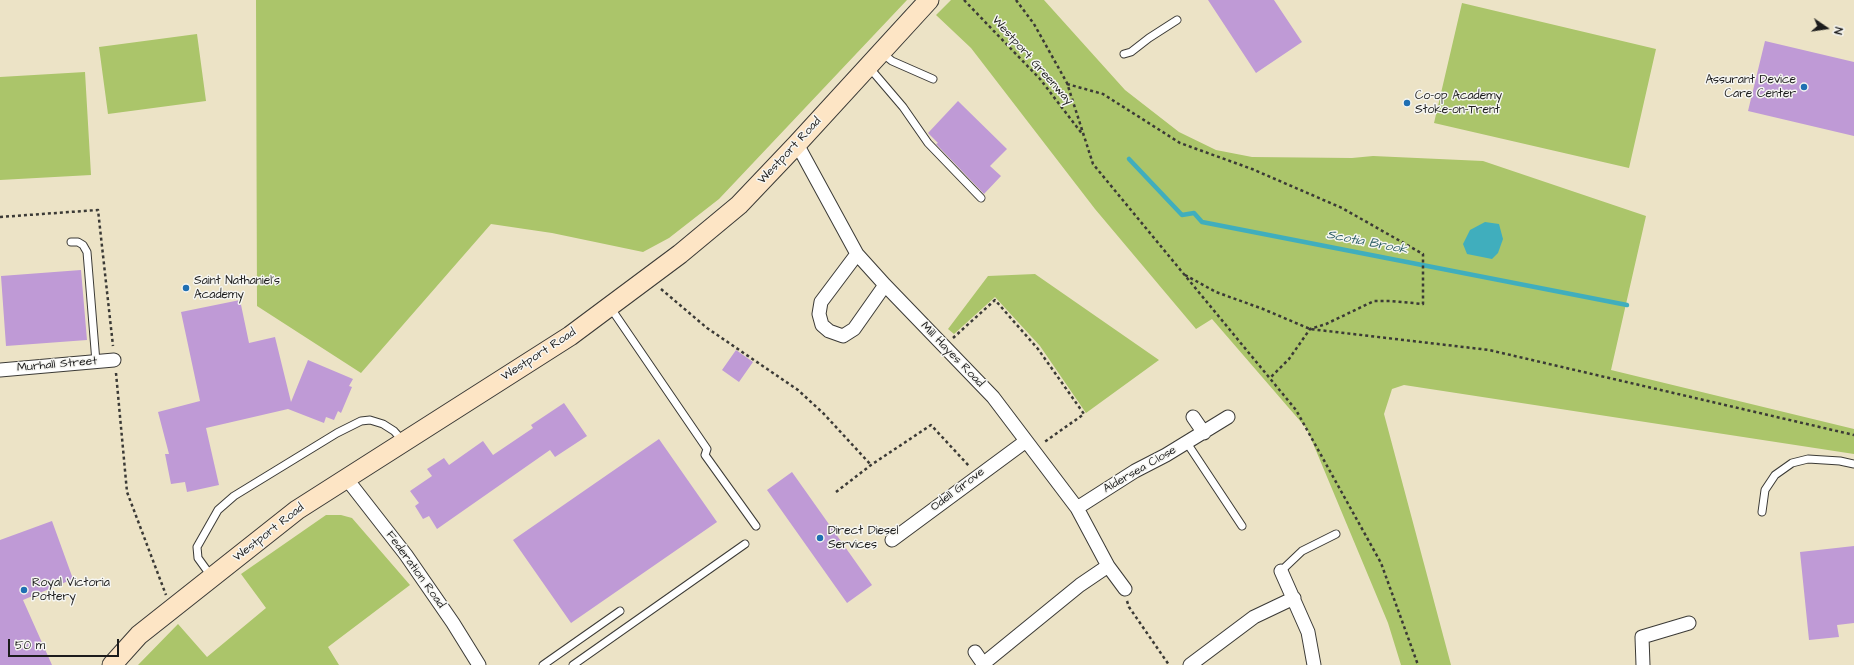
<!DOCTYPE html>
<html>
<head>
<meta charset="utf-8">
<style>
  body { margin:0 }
  #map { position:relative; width:1854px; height:665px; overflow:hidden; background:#ece3c6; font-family:"Architects Daughter",sans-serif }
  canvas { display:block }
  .north { position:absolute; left:1806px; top:8px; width:40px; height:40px; -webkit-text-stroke:3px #f6f6f2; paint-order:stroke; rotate:103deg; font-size:11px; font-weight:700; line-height:16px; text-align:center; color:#1c1c1c }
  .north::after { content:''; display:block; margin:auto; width:14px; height:18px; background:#1c1c1c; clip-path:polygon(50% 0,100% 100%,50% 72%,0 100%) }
  .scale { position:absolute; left:8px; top:639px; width:111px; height:18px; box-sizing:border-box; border:2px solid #1c1c1c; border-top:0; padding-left:5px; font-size:12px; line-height:14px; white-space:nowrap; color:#1c1c1c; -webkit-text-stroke:3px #f6f6f2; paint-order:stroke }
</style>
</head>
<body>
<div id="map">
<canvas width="1854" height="665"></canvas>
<div class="north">N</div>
<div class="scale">50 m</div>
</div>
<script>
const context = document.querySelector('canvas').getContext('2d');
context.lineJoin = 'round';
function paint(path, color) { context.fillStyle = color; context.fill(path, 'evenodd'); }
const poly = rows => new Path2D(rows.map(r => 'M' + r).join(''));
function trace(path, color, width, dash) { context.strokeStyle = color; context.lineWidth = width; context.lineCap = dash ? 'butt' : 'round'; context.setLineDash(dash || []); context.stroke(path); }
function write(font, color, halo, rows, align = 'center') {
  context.font = font + ' "Architects Daughter",sans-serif'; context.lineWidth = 3; context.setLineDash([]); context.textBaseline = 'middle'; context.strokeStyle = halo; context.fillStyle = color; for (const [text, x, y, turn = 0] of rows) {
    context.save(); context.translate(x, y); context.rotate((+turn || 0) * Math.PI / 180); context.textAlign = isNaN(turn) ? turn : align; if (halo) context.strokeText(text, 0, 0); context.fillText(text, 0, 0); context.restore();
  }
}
const green = poly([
  [256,0,907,0,719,199,669,238,643,252,552,233,491,224,361,373,257,306],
  [951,0,1044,0,1125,90,1179,132,1216,150,1252,157,1352,158,1373,156,1483,161,1646,216,1611,370,1854,429,1854,454,1404,385,1392,389,1384,414,1451,665,1401,665,1388,623,1307,429,1212,319,1196,329,1095,209,971,48,936,15],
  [1462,3,1656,49,1629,168,1434,123],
  [197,34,206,101,108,114,99,47],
  [85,72,91,175,0,180,0,77],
  [1035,274,1159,360,1086,413,1040,346,995,297,954,334,948,329,988,276],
  [326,515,341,515,352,518,410,585,328,647,339,665,138,665,178,624,207,657,266,608,241,574]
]);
const water = poly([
  [1485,222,1499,224,1503,239,1498,253,1492,259,1467,254,1463,244,1470,230]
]);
const stream = poly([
  [1129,159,1182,215,1194,213,1202,222,1627,305]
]);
const building = poly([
  [1208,0,1274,0,1302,42,1256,73],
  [1765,41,1854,62,1854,136,1748,111],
  [958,101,1007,149,990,166,1001,176,984,194,936,144,938,143,928,133],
  [81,270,87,340,6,346,1,276],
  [240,300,249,343,275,337,291,402,308,360,353,379,349,386,352,387,341,413,338,411,334,420,326,417,324,423,288,409,206,428,219,485,187,492,185,482,171,484,165,454,169,454,158,412,200,401,181,312],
  [736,350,753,362,739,382,722,370],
  [564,403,587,436,555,457,550,450,437,529,429,516,423,519,415,506,419,503,410,491,432,476,427,469,444,458,449,465,483,441,493,455,533,428,531,425],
  [659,439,717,522,571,623,513,540],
  [792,472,872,585,847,603,767,490],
  [52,521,73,579,23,600,52,665,0,665,0,540],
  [1854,546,1854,623,1837,625,1839,637,1809,640,1800,552]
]);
const path = poly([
  [964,0,1040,79,1083,135],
  [1016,0,1034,24,1067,83,1093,164,1296,410,1381,563,1418,665],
  [1067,84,1103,94,1180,143,1252,169,1342,208,1423,254,1423,304,1391,301,1374,301,1326,324,1310,329,1289,359,1270,378],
  [0,217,98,210,113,346],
  [1185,275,1216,292,1263,309,1310,329,1489,350,1854,435],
  [661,289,707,328,798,390,824,414,871,465],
  [953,338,995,300,1038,349,1084,414,1043,443],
  [116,373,127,492,166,595],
  [836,492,871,465,931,425,969,466],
  [1127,601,1129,607,1169,665]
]);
const lane = poly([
  [882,53,892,61,933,79],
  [1124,54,1131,52,1149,38,1177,20],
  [868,66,903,107,928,143,981,198],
  [71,242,78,242,83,245,87,252,96,362],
  [610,307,707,449,705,455,756,526],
  [1187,443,1242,526],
  [1762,512,1765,490,1775,475,1792,463,1808,459,1840,461,1854,464],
  [1281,571,1302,551,1336,534],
  [211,576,198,558,197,547,218,510,234,496,337,433,361,421,370,420,383,424,394,431,403,441],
  [543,665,620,611],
  [573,665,745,544]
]);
const street = poly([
  [797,144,857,254,885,285,993,397,1077,508,1108,566,1125,589],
  [857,254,821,302,819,314,822,325,829,331,843,336,854,329,885,285],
  [0,370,114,360],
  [1193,417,1204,433],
  [346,478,406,555,453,623,479,665],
  [1077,508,1135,471,1166,455,1228,417],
  [892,540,1026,441],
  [1281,571,1308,632,1314,665],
  [975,652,984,665],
  [983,664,1080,585,1108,566],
  [1190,665,1254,617,1294,598],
  [1643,665,1642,637,1689,623]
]);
const secondary = poly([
  [112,665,139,635,297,510,570,336,680,254,739,205,797,144,929,0]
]);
const markers = [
  [1804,87,4,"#1f6fb2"],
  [1407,103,4,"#1f6fb2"],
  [186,288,4,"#1f6fb2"],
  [820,538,4,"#1f6fb2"],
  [24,590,4,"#1f6fb2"]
];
const streetNames = [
  ["Westport Greenway",1032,61,48],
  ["Westport Road",790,151,-47],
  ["Westport Road",539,355,-33],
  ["Mill Hayes Road",952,355,46],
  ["Murhall Street",57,365,-5],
  ["Aldersea Close",1140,470,-30],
  ["Odell Grove",958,490,-37],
  ["Westport Road",269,533,-38],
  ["Federation Road",415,570,54]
];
const poiNames = [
  ["Assurant Device",1796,80,"right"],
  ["Care Center",1796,94,"right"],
  ["Co-op Academy",1415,96],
  ["Stoke-on-Trent",1415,110],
  ["Saint Nathaniel's",194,281],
  ["Academy",194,295],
  ["Direct Diesel",828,531],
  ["Services",828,545],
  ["Royal Victoria",32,583],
  ["Pottery",32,597]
];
const waterNames = [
  ["Scotia Brook",1367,243,11]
];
paint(green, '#abc56a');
paint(water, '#40aebd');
trace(stream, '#40aebd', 4.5);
paint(building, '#bf9ad6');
trace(lane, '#3b3a36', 9);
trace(street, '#3b3a36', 15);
trace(secondary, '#3b3a36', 21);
trace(path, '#3b3a36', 2.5, [3, 3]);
trace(lane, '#fff', 7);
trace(street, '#fff', 13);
trace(secondary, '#fde5c5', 19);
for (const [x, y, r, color] of markers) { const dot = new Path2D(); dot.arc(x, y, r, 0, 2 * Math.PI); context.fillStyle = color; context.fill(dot); trace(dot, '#f6f6f2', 1.5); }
write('12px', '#1c1c1c', '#f6f6f2', streetNames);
write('12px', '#1c1c1c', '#f6f6f2', poiNames, 'left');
write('italic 13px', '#2c5e64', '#f6f6f2', waterNames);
</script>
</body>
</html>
